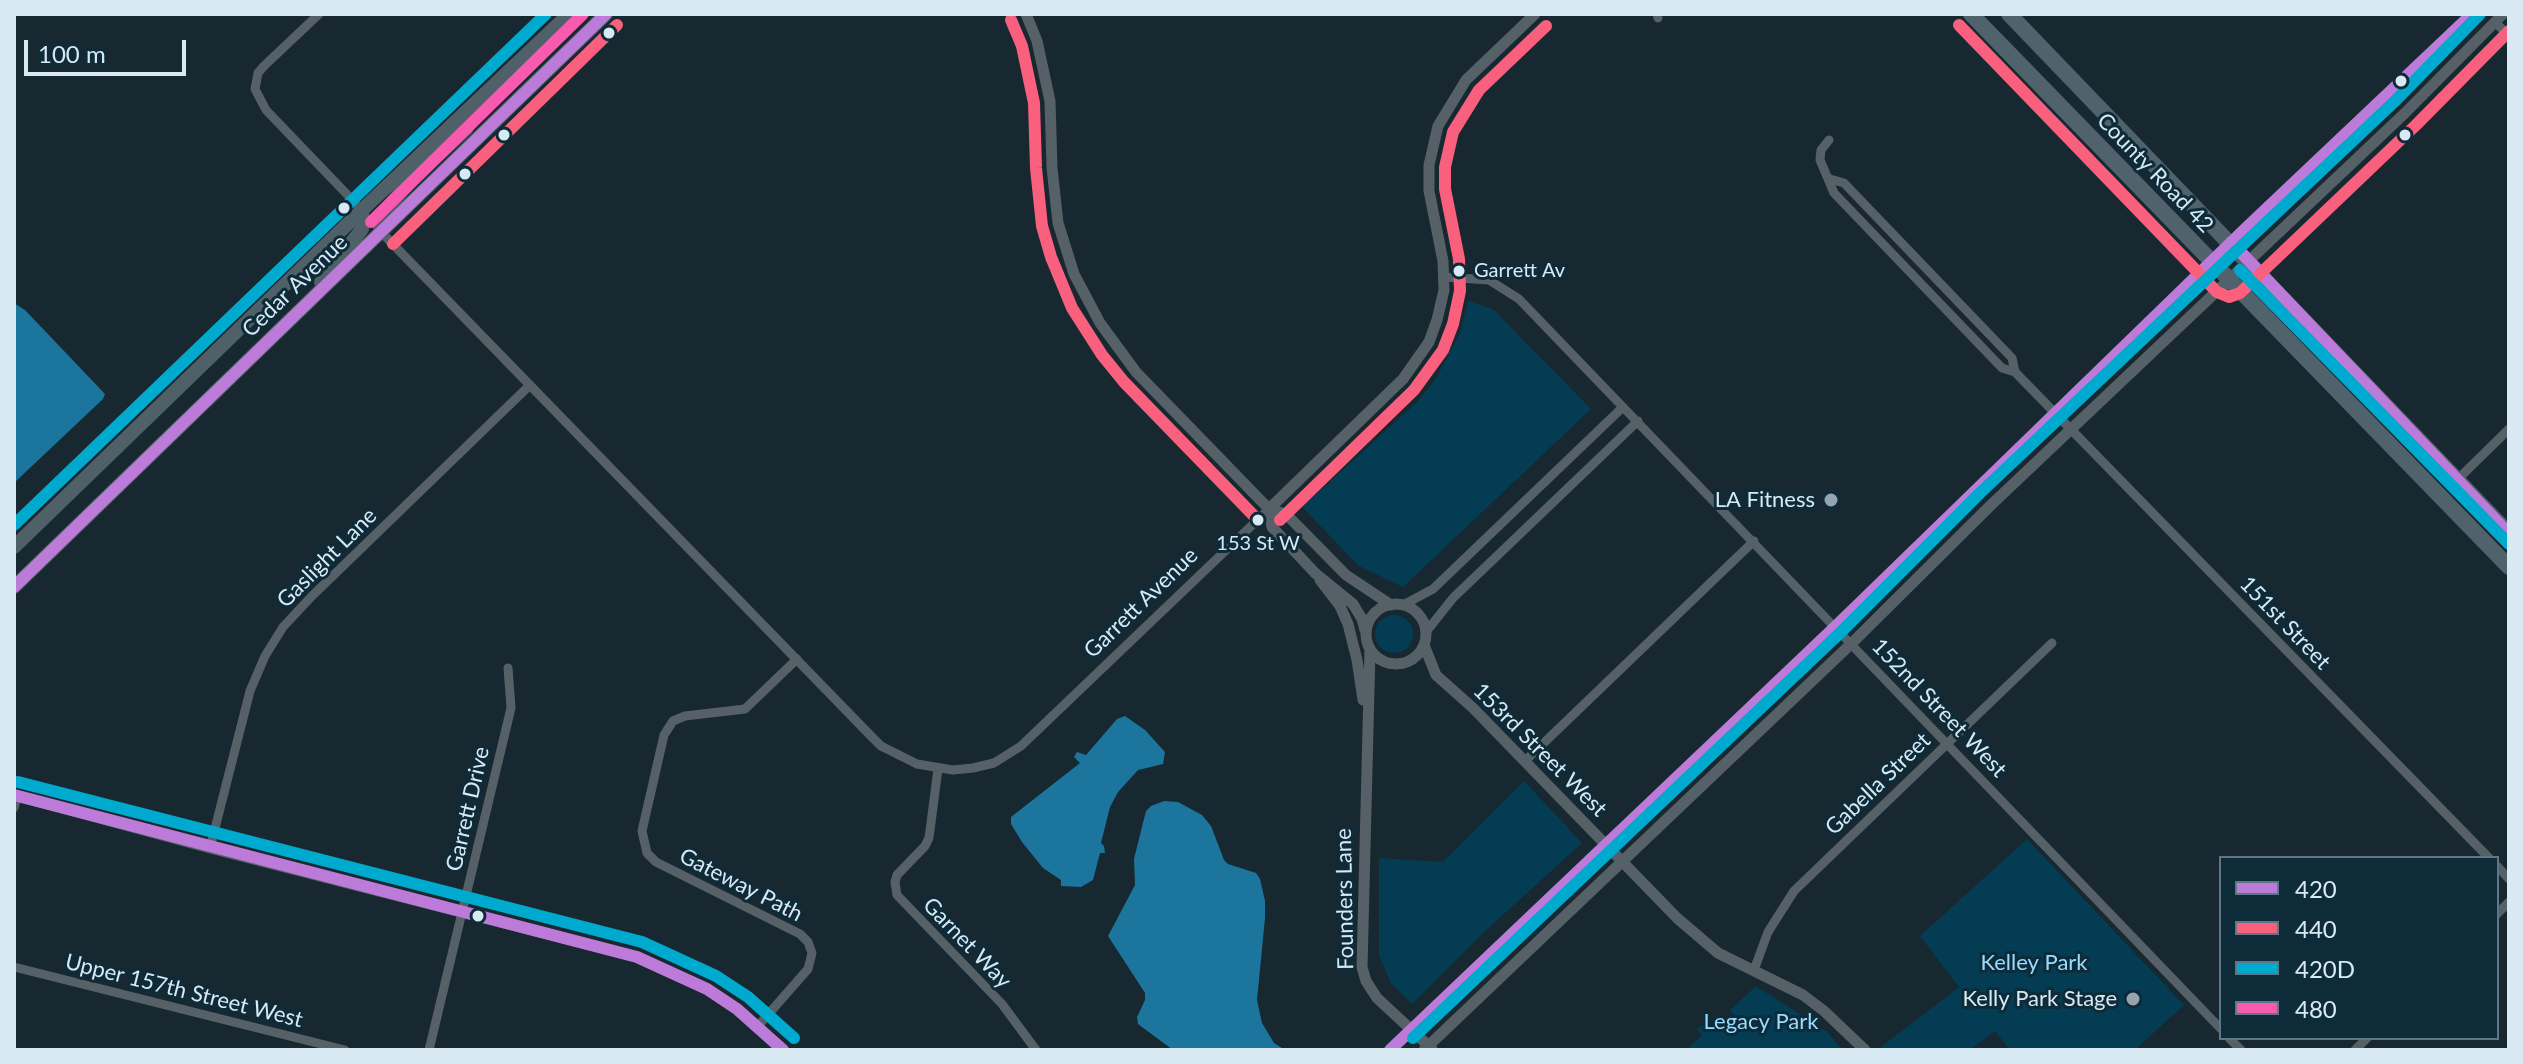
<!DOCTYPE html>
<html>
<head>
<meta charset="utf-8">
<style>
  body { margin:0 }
  #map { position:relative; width:2523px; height:1064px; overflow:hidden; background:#182830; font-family:Lato,sans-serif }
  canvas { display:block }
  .frame { position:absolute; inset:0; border:16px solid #d9e9f3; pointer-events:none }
  .legend { position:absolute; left:2219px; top:856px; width:280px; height:184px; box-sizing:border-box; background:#0e2b3a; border:2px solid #5f7784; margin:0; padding:10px 14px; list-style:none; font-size:24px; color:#d9e9f3 }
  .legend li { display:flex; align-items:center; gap:16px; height:40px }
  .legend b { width:40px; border:2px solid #5f7784 }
  .scale { position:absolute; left:24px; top:40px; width:162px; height:36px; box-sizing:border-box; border:4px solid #d9e9f3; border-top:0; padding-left:10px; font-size:24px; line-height:28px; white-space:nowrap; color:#d9e9f3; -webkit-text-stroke:6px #0e2b3a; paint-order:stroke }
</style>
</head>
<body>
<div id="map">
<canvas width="2523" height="1064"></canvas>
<div class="frame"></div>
<ul class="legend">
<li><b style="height:10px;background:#bd7bd9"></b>420</li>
<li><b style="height:10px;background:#f8607d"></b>440</li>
<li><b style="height:10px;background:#00a9ce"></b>420D</li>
<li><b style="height:10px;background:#f75aaf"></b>480</li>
</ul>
<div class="scale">100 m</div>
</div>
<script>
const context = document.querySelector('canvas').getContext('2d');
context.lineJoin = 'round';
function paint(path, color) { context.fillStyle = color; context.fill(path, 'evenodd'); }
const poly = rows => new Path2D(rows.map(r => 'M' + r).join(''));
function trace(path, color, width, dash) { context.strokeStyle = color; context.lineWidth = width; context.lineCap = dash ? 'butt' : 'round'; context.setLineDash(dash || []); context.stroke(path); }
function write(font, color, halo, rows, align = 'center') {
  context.font = font + ' Lato,sans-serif'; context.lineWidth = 6; context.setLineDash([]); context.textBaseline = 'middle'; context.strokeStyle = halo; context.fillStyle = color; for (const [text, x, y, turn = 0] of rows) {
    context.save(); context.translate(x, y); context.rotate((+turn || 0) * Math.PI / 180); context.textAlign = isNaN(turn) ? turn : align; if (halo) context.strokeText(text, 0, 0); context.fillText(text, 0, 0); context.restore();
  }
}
const green = poly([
  [1468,301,1493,309,1591,409,1403,587,1359,566,1302,507,1416,403,1435,380,1460,333],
  '1375 634a19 19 0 1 1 38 0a19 19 0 1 1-38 0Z',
  [1524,781,1582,843,1482,934,1412,1004,1391,983,1379,956,1379,858,1443,862],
  [2027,839,2184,1005,2135,1050,2010,1050,1995,1031,1970,1050,1877,1050,1959,987,1920,936],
  [1756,986,1826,1031,1843,1050,1686,1050,1702,1035,1696,1029,1707,1023,1710,1030,1721,1029,1735,1016,1730,1010]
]);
const water = poly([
  [14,303,25,310,105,394,103,399,14,483],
  [1125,716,1145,730,1165,752,1163,764,1138,770,1118,792,1110,807,1101,843,1104,846,1105,853,1100,853,1093,880,1081,887,1061,886,1061,880,1043,868,1022,842,1011,824,1011,817,1080,763,1074,757,1077,752,1086,755,1117,719],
  [1164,801,1178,802,1202,815,1211,826,1224,860,1228,864,1256,873,1260,879,1265,901,1265,918,1257,1000,1262,1023,1274,1043,1285,1050,1173,1050,1138,1024,1137,1017,1145,1000,1145,993,1108,936,1135,885,1134,859,1146,811,1151,806]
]);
const minor = poly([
  [319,14,264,66,258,73,255,89,266,110,362,210],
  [1657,14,1658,18],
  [2495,22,2509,36],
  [1829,140,1821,150,1820,160,1834,193,2002,368,2015,372,2489,858],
  [1830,179,1844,183,2012,358,2015,372],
  [382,233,870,735,881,746,917,764,953,770,973,768,994,763,1021,746,1269,509],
  [1444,277,1489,280,1519,299,2221,1029],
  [2457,480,2509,429],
  [1403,605,1433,589,1623,407],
  [1426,632,1453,598,1638,421],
  [1525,761,1754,541],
  [938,769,929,838,925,846,897,875,895,882,897,895,1002,1004,1036,1050],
  [14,808,17,796],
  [210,848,250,691,265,656,283,627,312,596,530,385],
  [2497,866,2509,879],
  [2497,914,2509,902],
  [14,967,345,1050],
  [1754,970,1768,932,1794,891,2052,643],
  [758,1026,808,969,812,953,808,942,800,934,656,862,647,853,642,831,664,735,673,721,685,716,745,709,797,659],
  [2229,1038,2241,1050],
  [429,1050,511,708,508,668],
  [2355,1050,2367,1038]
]);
const tertiary = poly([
  [1026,14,1037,41,1050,101,1052,168,1058,223,1074,274,1100,323,1136,372,1269,509,1286,514,1346,575,1391,605],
  [1269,509,1403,379,1429,342,1437,320,1444,290,1443,261,1429,191,1429,165,1438,126,1466,80,1535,14],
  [1269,509,1272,527,1315,573,1353,604,1362,619,1365,630],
  [1320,580,1340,606,1348,624,1357,660,1363,700],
  '1366 634a30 30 0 1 1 60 0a30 30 0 1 1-60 0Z',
  [1424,645,1436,675,1473,708,1677,918,1718,953,1803,995,1824,1011,1865,1050],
  [1370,650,1362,967,1366,981,1377,998,1432,1049],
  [14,795,210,848,637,957,707,989,737,1009,783,1050],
  [1390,1050,1836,626,2245,229,2472,14],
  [1424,1050,1852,643,1991,505,2405,113,2503,14]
]);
const primary = poly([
  [382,233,379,224,382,214,413,178,467,128,473,106],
  [321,282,362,229,362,210],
  [14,547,362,210,569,14],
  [14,587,606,14]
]);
const trunk = poly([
  [1971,14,2509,567],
  [2009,14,2509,534]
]);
const bus1 = poly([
  [2231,242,2509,534],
  [14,587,606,14],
  [14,795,637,957,707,989,737,1009,783,1050],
  [1390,1050,1836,626,2245,229,2472,14]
]);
const bus2 = poly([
  [1011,20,1022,46,1034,103,1036,168,1042,226,1051,257,1072,308,1102,355,1124,382,1258,520],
  [1959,25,2217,292,2229,297,2240,293,2416,125,2509,31],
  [393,244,617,25],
  [1280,520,1414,390,1443,350,1453,324,1460,291,1459,259,1445,189,1445,167,1453,132,1479,90,1546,26]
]);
const bus3 = poly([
  [2240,270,2509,544],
  [14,525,546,14],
  [18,782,642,942,716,976,748,997,794,1038],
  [1413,1038,1841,632,1980,493,2394,102,2480,14]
]);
const bus4 = poly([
  [371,222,583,14]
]);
const markers = [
  [609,33,7,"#d9e9f3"],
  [2401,81,7,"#d9e9f3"],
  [504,135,7,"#d9e9f3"],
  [2405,135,7,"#d9e9f3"],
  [465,174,7,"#d9e9f3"],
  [344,208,7,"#d9e9f3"],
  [1459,271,7,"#d9e9f3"],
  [1831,500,8,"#95a5af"],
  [1258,520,7,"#d9e9f3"],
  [478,916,7,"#d9e9f3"],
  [2133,999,8,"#95a5af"]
];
const busNames = [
  ["Garrett Av",1474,271],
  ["153 St W",1258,544,"center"]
];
const streetNames = [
  ["County Road 42",2155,173,46],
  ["Cedar Avenue",295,286,-44],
  ["Gaslight Lane",327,558,-45],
  ["Garrett Avenue",1141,603,-44],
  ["151st Street",2285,623,46],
  ["152nd Street West",1939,708,46],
  ["153rd Street West",1540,750,45],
  ["Gabella Street",1878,784,-44],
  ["Garrett Drive",468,809,-77],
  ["Gateway Path",741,885,27],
  ["Founders Lane",1345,899,-91],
  ["Garnet Way",967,943,46],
  ["Upper 157th Street West",184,991,14]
];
const poiNames = [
  ["LA Fitness",1815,500],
  ["Kelly Park Stage",2117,999]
];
const parkNames = [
  ["Kelley Park",2034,963],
  ["Legacy Park",1761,1022]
];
paint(green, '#033c53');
paint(water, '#1c759c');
trace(minor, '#556167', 9);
trace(tertiary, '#556167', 11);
trace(primary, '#4f6068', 14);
trace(trunk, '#50626c', 16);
trace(bus1, '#bd7bd9', 12);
trace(bus2, '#f8607d', 12);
trace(bus3, '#00a9ce', 12);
trace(bus4, '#f75aaf', 12);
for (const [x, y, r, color] of markers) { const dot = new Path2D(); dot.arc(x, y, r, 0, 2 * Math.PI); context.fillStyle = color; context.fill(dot); trace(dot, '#0e2b3a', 3); }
write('20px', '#d9e9f3', '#0e2b3a', busNames, 'left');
write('22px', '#d9e9f3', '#0e2b3a', streetNames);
write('22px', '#d9e9f3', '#0e2b3a', poiNames, 'right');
write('22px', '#9adbfe', '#0e2b3a', parkNames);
</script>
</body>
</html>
